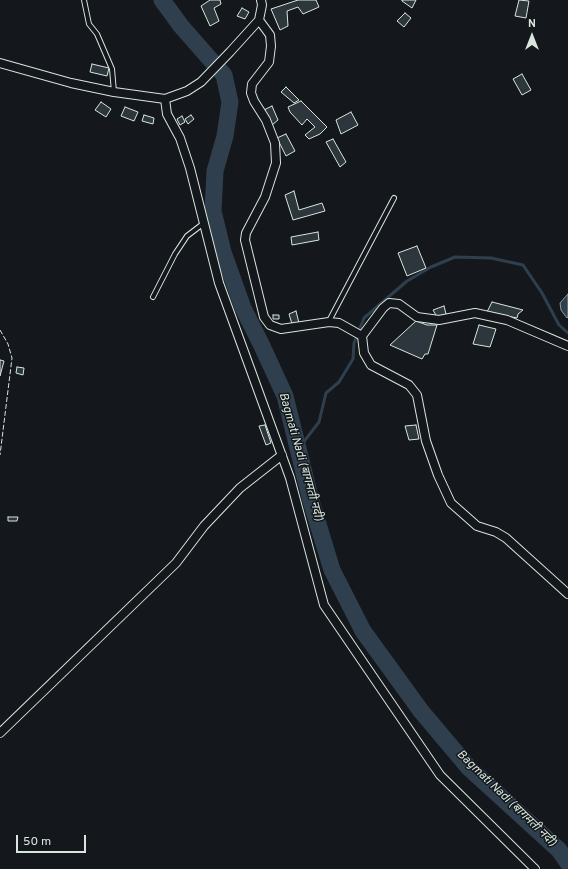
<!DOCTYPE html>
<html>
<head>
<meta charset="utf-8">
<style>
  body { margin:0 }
  #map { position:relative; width:568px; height:869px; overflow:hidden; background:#14181c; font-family:Overpass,sans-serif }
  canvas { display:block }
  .north { position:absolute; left:512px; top:16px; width:40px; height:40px; -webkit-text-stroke:3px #14181c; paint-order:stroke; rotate:0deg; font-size:11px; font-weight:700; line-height:16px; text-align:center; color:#d8e6dc }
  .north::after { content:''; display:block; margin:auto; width:14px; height:18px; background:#d8e6dc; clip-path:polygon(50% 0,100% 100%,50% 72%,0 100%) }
  .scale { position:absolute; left:16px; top:835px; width:70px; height:18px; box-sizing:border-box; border:2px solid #d8e6dc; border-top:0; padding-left:5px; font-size:12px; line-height:14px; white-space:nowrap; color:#d8e6dc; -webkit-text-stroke:3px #14181c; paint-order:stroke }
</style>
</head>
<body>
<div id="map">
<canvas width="568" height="869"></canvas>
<div class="north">N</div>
<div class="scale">50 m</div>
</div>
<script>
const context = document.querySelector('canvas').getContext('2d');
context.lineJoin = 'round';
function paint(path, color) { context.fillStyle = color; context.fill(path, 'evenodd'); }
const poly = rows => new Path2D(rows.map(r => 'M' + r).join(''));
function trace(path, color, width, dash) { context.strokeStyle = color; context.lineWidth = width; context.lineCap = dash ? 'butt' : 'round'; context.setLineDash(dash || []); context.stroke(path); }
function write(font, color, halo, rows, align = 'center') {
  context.font = font + ' Overpass,"Noto Sans Devanagari",sans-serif'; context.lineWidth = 3; context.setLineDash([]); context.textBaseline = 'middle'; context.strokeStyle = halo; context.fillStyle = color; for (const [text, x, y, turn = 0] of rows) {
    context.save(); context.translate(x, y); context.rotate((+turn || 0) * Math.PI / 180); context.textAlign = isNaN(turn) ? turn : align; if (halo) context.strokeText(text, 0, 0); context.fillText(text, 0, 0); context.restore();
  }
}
const water = poly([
  [568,294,568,317,567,318,561,310,560,303,568,294]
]);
const stream = poly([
  [299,448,319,422,326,393,339,382,353,359,354,343,364,318,407,281,431,267,455,257,491,258,523,265,542,293,559,325,568,333]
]);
const river = poly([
  [162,0,181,26,224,75,230,102,225,136,215,171,213,211,223,252,243,308,262,346,285,396,311,501,332,570,363,631,421,711,469,768,559,850,568,863]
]);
const building = poly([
  [210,0,220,0,221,4,214,8,219,21,210,26,201,6,210,0],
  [298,0,316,0,319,7,303,14,298,7,287,11,288,26,280,30,271,9,298,0],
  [402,0,416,0,412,8,402,1,402,0],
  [519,0,529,1,526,18,515,16,519,0],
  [242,8,249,12,245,19,237,16,242,8],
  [405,13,411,18,404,27,397,21,405,13],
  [92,64,109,68,107,76,90,72,92,64],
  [522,74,531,90,522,95,513,79,522,74],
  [286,87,299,100,294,103,281,92,286,87],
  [301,101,327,127,320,134,309,139,305,135,315,127,307,119,302,125,290,112,288,107,301,101],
  [101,102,111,109,106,117,95,110,101,102],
  [272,106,278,120,272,125,264,110,272,106],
  [125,107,138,112,134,121,121,116,125,107],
  [351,112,358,125,341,134,336,120,351,112],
  [144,115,154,118,153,124,142,121,144,115],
  [191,115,194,119,188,124,185,119,191,115],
  [182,116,185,122,180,125,177,119,182,116],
  [286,134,295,151,286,156,277,138,286,134],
  [333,139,346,162,340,167,326,142,333,139],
  [294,191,299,210,322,203,325,211,293,220,285,195,294,191],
  [318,232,319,240,292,245,291,237,318,232],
  [417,246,426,268,407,276,398,253,417,246],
  [492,302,523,310,518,314,517,318,487,312,492,302],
  [444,306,446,314,437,317,433,310,444,306],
  [296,311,299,323,292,324,289,314,296,311],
  [273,315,279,315,279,319,273,319,273,315],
  [416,321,427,325,437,325,428,354,425,354,422,359,390,345,416,321],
  [479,325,496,329,490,347,473,344,479,325],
  [0,360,4,361,0,376,0,360],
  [17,367,24,368,23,375,16,373,17,367],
  [265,425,271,443,266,445,259,426,265,425],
  [416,425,419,439,409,440,405,426,416,425],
  [8,517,18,517,17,521,8,521,8,517]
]);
const service = poly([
  [84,0,89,24,97,34,112,69,114,92],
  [153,297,175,254,187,236,204,223],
  [329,321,394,198]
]);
const minor = poly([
  [259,20,270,35,271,46,269,62,252,84,251,93,254,101,266,120,275,143,276,163,265,197,246,233,245,240,264,317,270,325,281,329,329,322,339,323,362,336],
  [0,63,71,83,114,92,165,99,187,91,201,82,230,52,259,20,262,5,261,0],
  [165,99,167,114,180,138,190,168,219,283,290,478,324,605,440,775,535,869],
  [568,346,507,320,475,313,439,320,417,317,399,304,389,303,383,308,362,336,364,353,371,365,409,385,417,395,426,441,438,475,451,503,477,526,496,532,506,538,568,594],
  [0,733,176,563,204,526,240,488,282,455]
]);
const fence = poly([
  [0,330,8,344,12,358,0,455]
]);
const waterNames = [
  ["Bagmati Nadi (बागमती नदी)",300,457,74],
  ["Bagmati Nadi (बागमती नदी)",506,799,44]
];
paint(water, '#2f3f4d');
trace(water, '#939e99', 1);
trace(stream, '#2f3f4d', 3);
trace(river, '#2f3f4d', 17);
paint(building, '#2c363c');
trace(building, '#d8e6dc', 1);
trace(service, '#d8e6dc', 6);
trace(minor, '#d8e6dc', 10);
trace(service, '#14181c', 4);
trace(minor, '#14181c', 8);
trace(fence, '#d8e6dc', 1, [5, 2]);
write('italic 12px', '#d8e6dc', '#14181c', waterNames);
</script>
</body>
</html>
